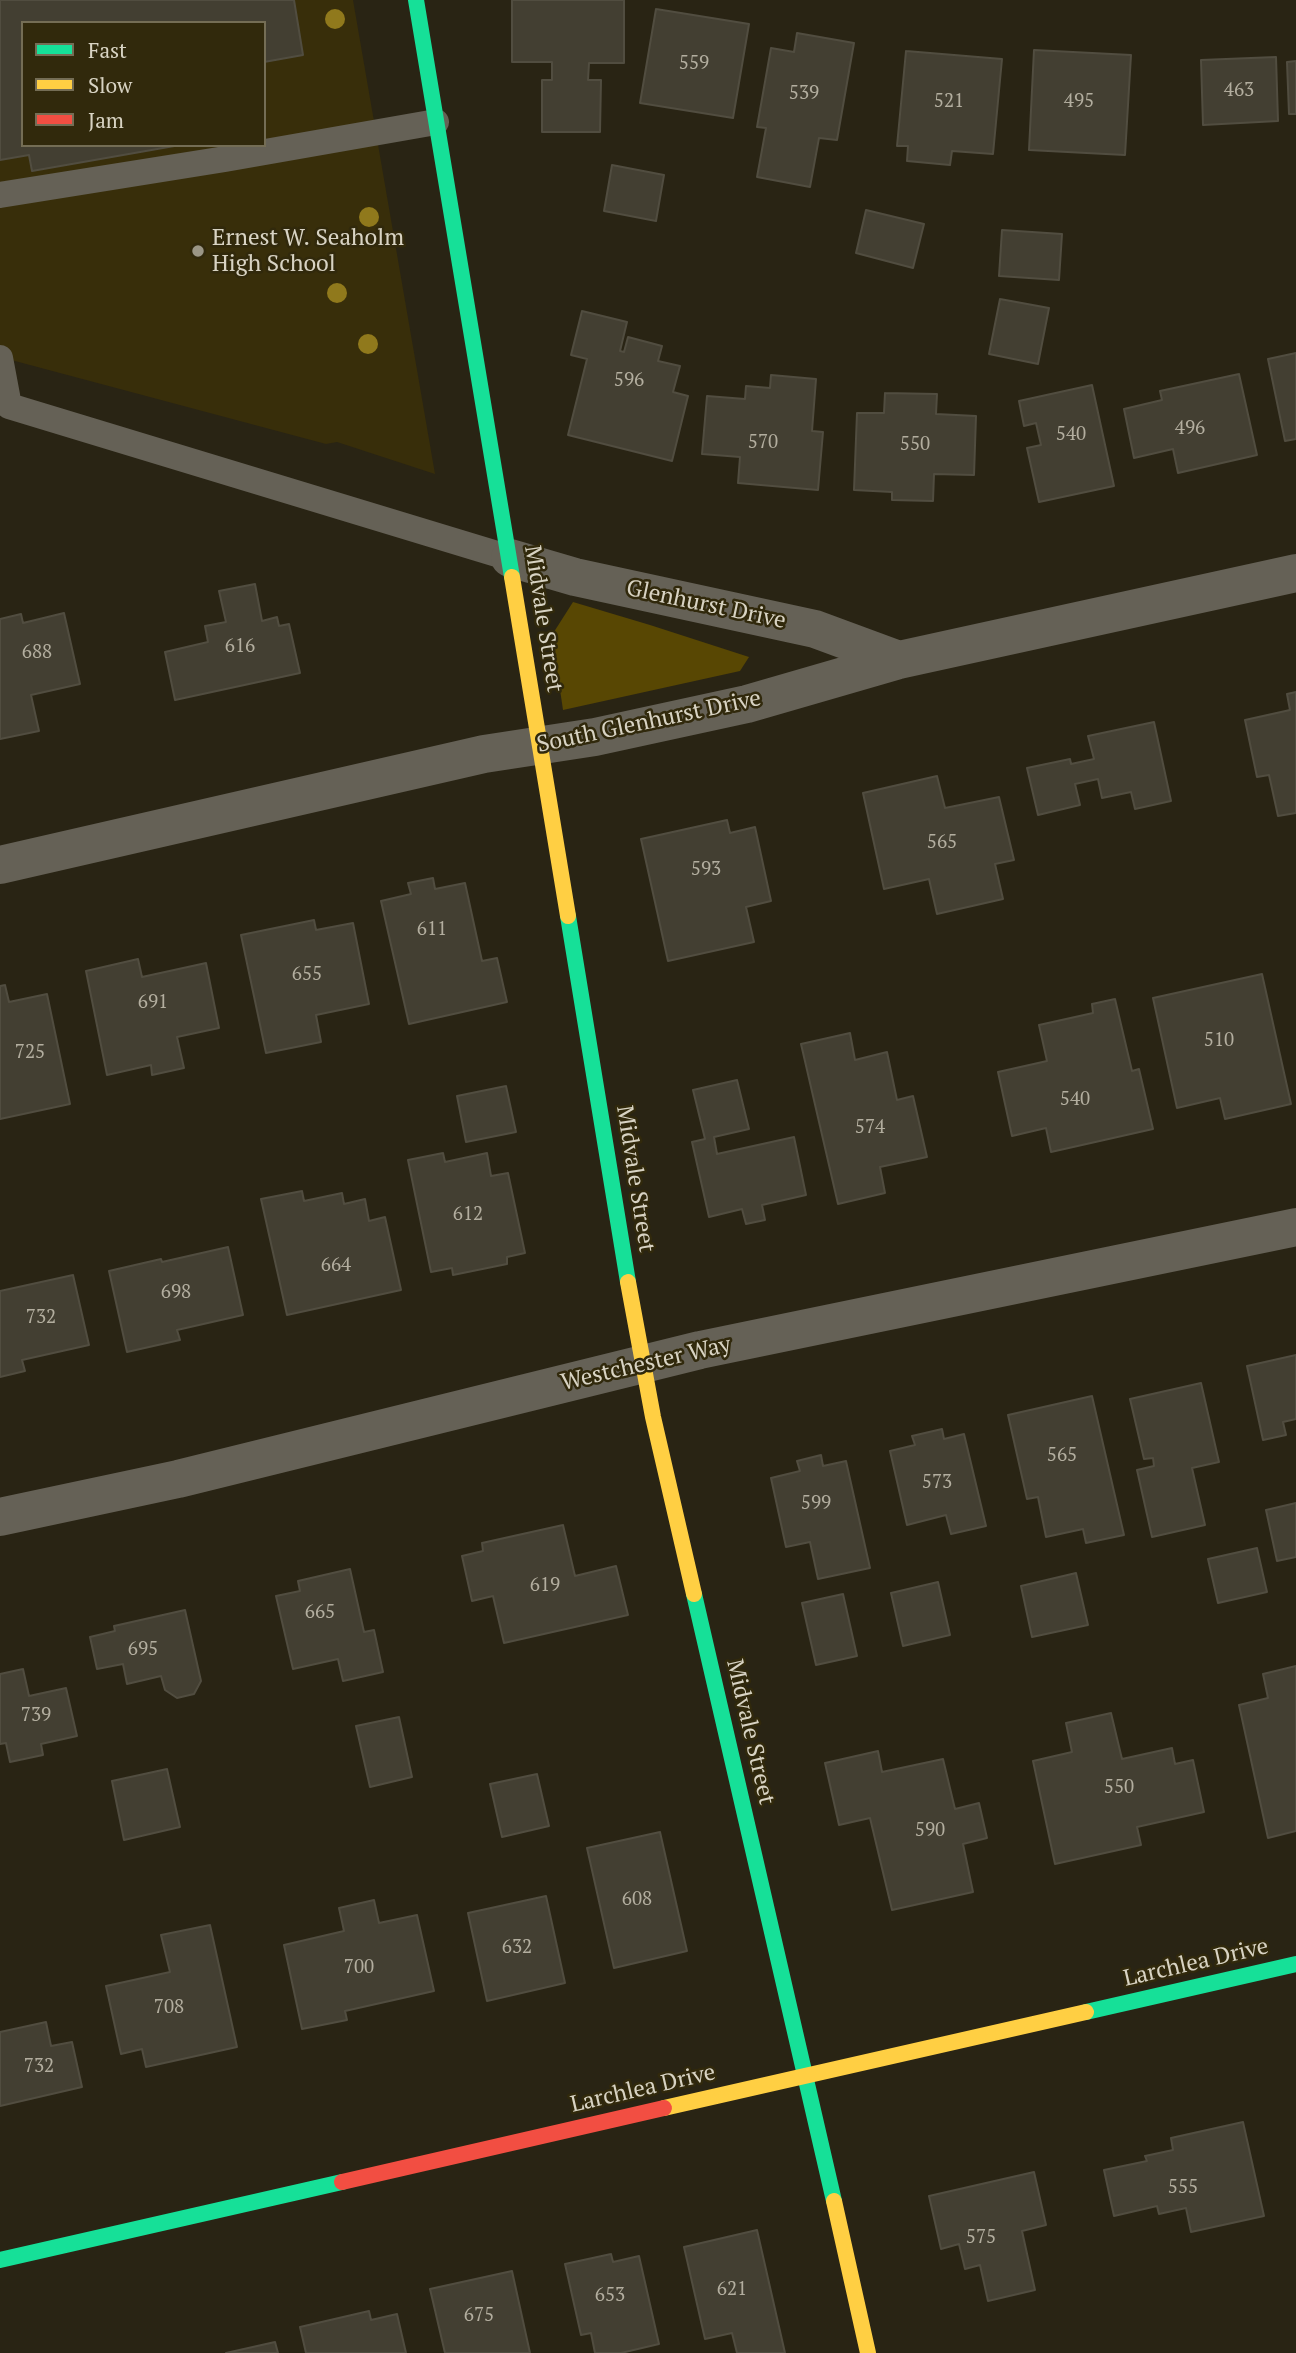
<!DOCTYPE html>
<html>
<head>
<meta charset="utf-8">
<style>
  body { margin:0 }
  #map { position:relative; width:1296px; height:2353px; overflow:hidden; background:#292414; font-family:"PT Serif",serif }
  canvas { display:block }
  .legend { position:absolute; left:21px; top:21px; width:245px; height:126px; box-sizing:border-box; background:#31290c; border:2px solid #746d55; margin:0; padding:9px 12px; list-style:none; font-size:21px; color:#d8d3c3 }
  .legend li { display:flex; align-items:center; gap:14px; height:35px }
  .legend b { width:35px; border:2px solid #746d55 }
</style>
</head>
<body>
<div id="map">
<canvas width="1296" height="2353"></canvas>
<ul class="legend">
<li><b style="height:9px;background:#16e098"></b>Fast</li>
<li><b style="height:9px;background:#ffcf43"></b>Slow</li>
<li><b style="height:9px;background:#f24e42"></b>Jam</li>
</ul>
</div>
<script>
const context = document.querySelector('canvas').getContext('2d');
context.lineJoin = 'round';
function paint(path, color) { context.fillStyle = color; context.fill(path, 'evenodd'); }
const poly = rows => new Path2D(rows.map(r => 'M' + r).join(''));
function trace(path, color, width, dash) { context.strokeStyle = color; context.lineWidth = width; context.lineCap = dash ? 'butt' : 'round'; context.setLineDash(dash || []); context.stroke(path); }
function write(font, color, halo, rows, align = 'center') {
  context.font = font + ' "PT Serif",serif'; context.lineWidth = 5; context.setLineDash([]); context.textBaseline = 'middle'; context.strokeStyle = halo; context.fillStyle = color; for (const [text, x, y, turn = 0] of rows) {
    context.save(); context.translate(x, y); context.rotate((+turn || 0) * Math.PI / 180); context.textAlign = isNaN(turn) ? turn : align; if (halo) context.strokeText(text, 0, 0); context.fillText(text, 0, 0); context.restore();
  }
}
const built = poly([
  [0,0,353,0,435,474,337,442,326,444,0,357],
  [23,23,264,23,264,145,23,145]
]);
const green = poly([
  [573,602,650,625,749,657,740,671,563,710,552,635]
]);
const building = poly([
  [0,0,294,0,303,55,264,62,264,23,23,23,23,145,180,145,32,171,29,155,0,160,0,0],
  [512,0,624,0,624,63,589,63,588,80,601,80,600,132,542,132,542,80,552,80,552,62,512,62,512,0],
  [656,9,749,24,733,118,640,103,656,9],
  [797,33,854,43,837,140,819,138,810,187,757,177,766,128,757,127,771,48,794,52,797,33],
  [1034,50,1131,55,1125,155,1029,150,1034,50],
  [906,51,1002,59,993,154,952,151,950,165,907,161,908,146,897,146,906,51],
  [1276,57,1278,121,1203,125,1201,60,1276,57],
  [1296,61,1296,114,1289,114,1287,62,1296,61],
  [612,165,664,175,656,221,604,211,612,165],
  [866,210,924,224,913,268,856,253,866,210],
  [1002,230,1062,234,1059,280,999,276,1002,230],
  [1000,299,1049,308,1038,364,989,354,1000,299],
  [582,311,627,322,620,351,624,352,628,337,662,346,658,361,680,366,673,392,688,396,672,461,568,435,587,359,571,355,582,311],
  [1296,353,1296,439,1285,441,1268,359,1296,353],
  [1239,374,1257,455,1178,473,1173,449,1134,458,1124,409,1162,400,1160,391,1239,374],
  [771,375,816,379,812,431,823,432,818,490,738,483,740,457,702,454,707,396,745,399,746,386,770,388,771,375],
  [1092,385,1114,486,1039,502,1027,448,1041,445,1036,423,1024,426,1019,401,1092,385],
  [885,393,937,394,936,414,976,416,974,475,934,474,933,501,892,500,892,492,854,490,857,413,884,413,885,393],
  [255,584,262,621,277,617,279,626,289,624,300,673,175,700,165,652,208,642,205,626,226,622,219,591,255,584],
  [64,613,80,684,31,695,39,731,0,739,0,619,21,614,23,623,64,613],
  [1296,692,1296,813,1278,816,1269,775,1257,777,1245,720,1290,710,1287,694,1296,692],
  [1154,722,1171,801,1135,809,1131,792,1102,798,1098,779,1075,784,1080,805,1038,815,1027,768,1070,759,1071,764,1094,759,1088,736,1154,722],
  [937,776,945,808,999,797,1014,860,995,864,1003,899,937,914,929,879,884,889,863,793,937,776],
  [727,820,730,833,755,827,771,901,746,907,754,942,668,961,641,839,727,820],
  [433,878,435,889,465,883,482,961,497,958,507,1002,409,1024,381,901,411,894,408,883,433,878],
  [314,920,316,930,353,923,369,1004,316,1015,321,1042,266,1053,241,935,314,920],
  [138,959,142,977,206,963,219,1028,177,1037,184,1068,152,1075,151,1065,107,1075,86,971,138,959],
  [1262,974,1291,1104,1225,1119,1220,1098,1177,1108,1153,998,1262,974],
  [5,985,9,1002,47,994,70,1104,0,1119,0,986,5,985],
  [1115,999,1132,1071,1139,1069,1153,1129,1051,1152,1046,1128,1012,1136,998,1072,1047,1061,1039,1025,1093,1013,1092,1004,1115,999],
  [850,1033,855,1060,887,1052,897,1100,913,1096,927,1157,880,1167,885,1193,838,1204,801,1044,850,1033],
  [737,1080,749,1129,714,1137,717,1154,794,1137,806,1195,762,1205,765,1220,746,1224,742,1209,709,1217,692,1142,705,1139,693,1090,737,1080],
  [506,1086,516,1132,466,1142,457,1096,506,1086],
  [443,1153,445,1162,487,1153,491,1176,508,1173,525,1253,507,1257,507,1264,453,1275,452,1268,431,1272,408,1160,443,1153],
  [302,1191,304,1201,342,1193,344,1204,365,1199,369,1221,385,1217,401,1290,287,1315,261,1199,302,1191],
  [228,1247,243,1315,177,1330,180,1340,127,1352,109,1271,161,1259,162,1262,228,1247],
  [73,1275,89,1345,22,1360,25,1371,0,1377,0,1291,73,1275],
  [1296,1355,1296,1419,1283,1422,1286,1435,1263,1440,1247,1366,1296,1355],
  [1201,1383,1219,1462,1192,1468,1205,1525,1152,1537,1137,1470,1154,1466,1153,1458,1144,1459,1130,1399,1201,1383],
  [1092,1396,1124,1535,1086,1543,1083,1529,1046,1537,1038,1497,1027,1499,1008,1415,1092,1396],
  [942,1429,944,1439,964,1434,986,1526,951,1534,946,1515,907,1525,890,1451,915,1445,912,1436,942,1429],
  [821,1455,823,1466,846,1461,870,1568,818,1579,810,1542,786,1547,771,1478,800,1471,797,1461,821,1455],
  [1296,1503,1296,1557,1277,1561,1266,1510,1296,1503],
  [563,1525,575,1576,616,1566,628,1615,504,1643,493,1596,472,1601,462,1556,483,1551,482,1543,563,1525],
  [1257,1548,1267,1592,1218,1603,1208,1559,1257,1548],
  [350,1569,364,1632,374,1630,383,1672,343,1681,338,1659,293,1669,276,1596,300,1591,298,1581,350,1569],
  [1076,1573,1088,1625,1032,1637,1021,1586,1076,1573],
  [938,1582,950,1635,903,1646,891,1593,938,1582],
  [843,1594,857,1656,816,1665,802,1603,843,1594],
  [185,1610,201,1681,194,1694,177,1698,165,1690,161,1676,127,1684,123,1664,97,1669,90,1637,115,1631,114,1626,185,1610],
  [1296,1666,1296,1831,1268,1838,1239,1705,1268,1698,1263,1674,1296,1666],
  [23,1669,29,1696,66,1688,77,1736,41,1744,43,1755,10,1762,6,1743,0,1744,0,1674,23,1669],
  [1111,1713,1122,1759,1172,1748,1175,1764,1193,1760,1204,1812,1137,1827,1141,1845,1055,1864,1033,1761,1072,1752,1066,1723,1111,1713],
  [399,1717,412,1777,370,1787,356,1726,399,1717],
  [878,1751,882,1772,943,1759,955,1809,979,1803,987,1838,963,1844,973,1892,892,1910,870,1818,839,1825,825,1763,878,1751],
  [167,1769,180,1827,124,1840,112,1781,167,1769],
  [537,1774,549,1826,502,1837,490,1784,537,1774],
  [660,1832,687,1951,614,1968,587,1848,660,1832],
  [546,1896,565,1983,487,2001,468,1913,546,1896],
  [374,1900,379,1923,417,1915,434,1991,345,2011,347,2020,302,2029,284,1945,344,1931,339,1908,374,1900],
  [210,1925,237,2047,146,2067,142,2049,121,2054,106,1986,170,1972,161,1935,210,1925],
  [46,2022,51,2046,72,2042,82,2087,0,2106,0,2032,46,2022],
  [1243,2122,1264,2216,1191,2232,1186,2208,1159,2214,1157,2206,1114,2216,1104,2170,1147,2161,1145,2156,1173,2150,1171,2138,1243,2122],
  [1034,2172,1046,2225,1022,2231,1035,2290,988,2301,980,2265,965,2269,959,2244,941,2249,929,2196,1034,2172],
  [757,2230,785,2353,737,2353,732,2333,705,2339,684,2247,757,2230],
  [611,2254,613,2262,639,2256,659,2344,621,2353,595,2353,591,2333,581,2335,565,2264,611,2254],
  [512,2271,530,2353,445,2353,430,2289,512,2271],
  [369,2311,371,2320,397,2314,406,2353,306,2353,300,2327,369,2311],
  [275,2342,278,2353,226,2353,275,2342]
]);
const lane = poly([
  [0,195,225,159,436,122],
  [0,358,9,406,510,558]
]);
const street = poly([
  [510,558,575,577,815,629,899,660],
  [0,865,484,754,595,737,747,704,899,660,1296,573],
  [0,1517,178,1479,700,1350,1296,1227]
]);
const fast = poly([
  [416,0,512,577],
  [568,916,628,1282],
  [694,1594,834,2201],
  [1086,2012,1296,1964],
  [0,2260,342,2182]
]);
const slow = poly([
  [512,577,568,916],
  [628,1282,653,1417,694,1594],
  [664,2108,1086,2012],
  [834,2201,868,2353]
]);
const jam = poly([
  [342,2182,664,2108]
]);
const trees = [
  [335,19],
  [369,217],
  [337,293],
  [368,344]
];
const markers = [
  [198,251,7,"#9b9686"]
];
const numberNames = [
  ["559",694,64],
  ["463",1239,91],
  ["539",804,94],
  ["521",949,102],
  ["495",1079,102],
  ["596",629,381],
  ["496",1190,429],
  ["540",1071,435],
  ["570",763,443],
  ["550",915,445],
  ["616",240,647],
  ["688",37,653],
  ["565",942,843],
  ["593",706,870],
  ["611",432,930],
  ["655",307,975],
  ["691",153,1003],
  ["510",1219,1041],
  ["725",30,1053],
  ["540",1075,1100],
  ["574",870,1128],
  ["612",468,1215],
  ["664",336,1266],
  ["698",176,1293],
  ["732",41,1318],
  ["565",1062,1456],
  ["573",937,1483],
  ["599",816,1504],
  ["619",545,1586],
  ["665",320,1613],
  ["695",143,1650],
  ["739",36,1716],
  ["550",1119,1788],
  ["590",930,1831],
  ["608",637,1900],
  ["632",517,1948],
  ["700",359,1968],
  ["708",169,2008],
  ["732",39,2067],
  ["555",1183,2188],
  ["575",981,2238],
  ["621",732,2290],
  ["653",610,2296],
  ["675",479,2316]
];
const poiNames = [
  ["Ernest W. Seaholm",212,238],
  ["High School",212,264]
];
const streetNames = [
  ["Glenhurst Drive",706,605,12],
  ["Midvale Street",543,619,81],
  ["South Glenhurst Drive",649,722,-12],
  ["Midvale Street",635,1179,81],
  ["Westchester Way",646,1364,-13],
  ["Midvale Street",750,1732,77],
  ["Larchlea Drive",1196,1963,-13],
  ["Larchlea Drive",643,2089,-13]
];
paint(built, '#382e0a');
paint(green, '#584703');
paint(building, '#433f32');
trace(building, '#514d40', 2);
trace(lane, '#656156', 26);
trace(street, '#656156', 38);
trace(fast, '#16e098', 16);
trace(slow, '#ffcf43', 16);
trace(jam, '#f24e42', 16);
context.fillStyle = '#90791c';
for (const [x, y] of trees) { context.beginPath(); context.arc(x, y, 10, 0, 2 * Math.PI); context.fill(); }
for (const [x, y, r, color] of markers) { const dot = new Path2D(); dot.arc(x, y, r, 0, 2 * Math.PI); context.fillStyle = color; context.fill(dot); trace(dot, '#31290c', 2.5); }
write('19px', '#b3ae9f', null, numberNames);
write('23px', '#d8d3c3', '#31290c', poiNames, 'left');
write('23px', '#d8d3c3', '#31290c', streetNames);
</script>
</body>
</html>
